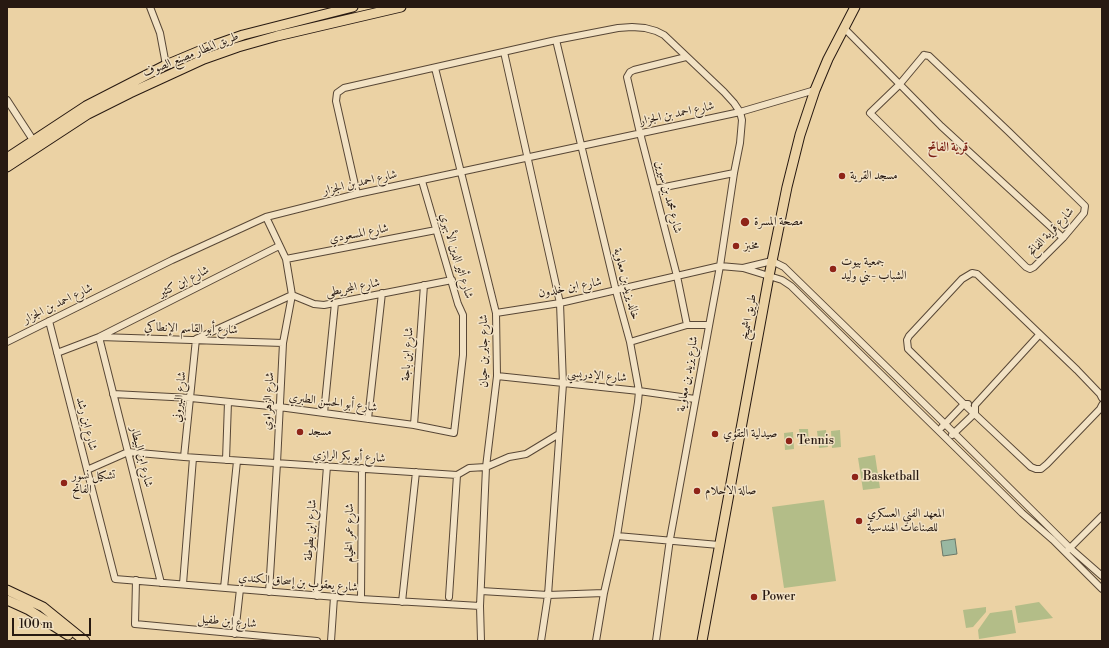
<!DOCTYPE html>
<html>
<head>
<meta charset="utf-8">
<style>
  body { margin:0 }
  #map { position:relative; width:1109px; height:648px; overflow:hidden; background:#ebd2a4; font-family:"Libre Bodoni",serif }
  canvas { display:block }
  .frame { position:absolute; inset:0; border:8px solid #271911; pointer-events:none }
  .scale { position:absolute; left:12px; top:618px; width:79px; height:18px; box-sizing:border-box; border:2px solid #271911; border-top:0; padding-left:5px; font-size:12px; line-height:14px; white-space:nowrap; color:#271911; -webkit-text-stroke:3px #f2e2c4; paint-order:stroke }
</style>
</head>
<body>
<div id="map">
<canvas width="1109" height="648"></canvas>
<div class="frame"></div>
<div class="scale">100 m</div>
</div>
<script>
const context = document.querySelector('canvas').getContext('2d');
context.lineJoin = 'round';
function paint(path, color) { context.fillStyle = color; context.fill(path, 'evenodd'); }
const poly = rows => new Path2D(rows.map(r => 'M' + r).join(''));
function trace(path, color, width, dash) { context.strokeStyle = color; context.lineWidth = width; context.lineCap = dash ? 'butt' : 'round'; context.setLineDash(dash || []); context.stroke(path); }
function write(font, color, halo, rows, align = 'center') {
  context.font = font + ' "Libre Bodoni",Amiri,serif'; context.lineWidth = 3; context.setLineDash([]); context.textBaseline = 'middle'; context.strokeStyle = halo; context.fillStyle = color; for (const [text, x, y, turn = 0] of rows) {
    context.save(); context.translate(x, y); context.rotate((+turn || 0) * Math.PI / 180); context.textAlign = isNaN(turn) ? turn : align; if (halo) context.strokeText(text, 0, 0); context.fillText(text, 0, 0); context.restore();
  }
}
const green = poly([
  [799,429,808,429,809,445,801,446],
  [826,430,828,447,819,448,817,431],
  [840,430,841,447,832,448,831,431],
  [793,432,794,449,785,450,784,433],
  [875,455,880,488,863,490,858,458],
  [824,500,836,581,784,588,772,507],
  [1039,602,1053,618,1018,623,1015,606],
  [986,607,986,612,973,627,966,628,963,610],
  [1012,610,1016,633,979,639,978,630,990,613]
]);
const water = poly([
  [955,539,957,554,943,556,941,541,955,539]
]);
const minor = poly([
  [150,7,160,33,166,65],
  [844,28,941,126,1063,238],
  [556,40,616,291,630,342,639,391,638,402,617,536,604,593,596,641],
  [504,52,560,303,563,384,548,595,541,641],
  [924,55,929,56,1009,132,1085,206,1084,213,1063,238,1034,267,1030,269,1026,267,870,113,899,85,924,55],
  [686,57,634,70,630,72,627,77,640,133,677,276,687,325],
  [435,68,496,313,497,376,486,467,480,606,481,641],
  [7,100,33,140],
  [655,189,734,173],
  [357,194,336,101,337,93,344,88,556,40,618,28,632,27,645,28,656,31,664,35,724,92,734,103,740,112,742,120,740,143,734,173,720,266,670,539,656,641],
  [266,217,286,259,292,295,283,343,277,463,269,592],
  [286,259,436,230],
  [743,268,772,261,784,267,945,424,1070,548,1102,576],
  [496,313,560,303,720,266,743,268,782,280,791,286,948,440,1022,513,1053,540,1102,589],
  [49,321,115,579,361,599,480,606],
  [99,337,161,583],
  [100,337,283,343],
  [7,342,172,260,266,217,357,194,740,112,815,90],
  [630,342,687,325,709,325],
  [57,353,99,337,279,246],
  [497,376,639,391,695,399],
  [113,394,191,398,279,407,414,425,454,433,463,355,463,315,458,304,422,181],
  [1102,398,1100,394,1077,370,977,274,972,273,962,279,909,336,907,340,908,349,911,352,964,404,1031,467,1036,469,1041,469,1047,464,1100,409,1102,405],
  [324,413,335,303],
  [368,419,382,293],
  [414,425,424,285],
  [942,427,964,404,968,404],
  [952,435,975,413,975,405,1039,335],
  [184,457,196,339,292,295,314,304,324,305,452,280],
  [226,460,228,402],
  [87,470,128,452,184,457,457,475,469,468,486,467,509,457,526,454,559,434],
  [617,536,719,545],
  [1068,550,1102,516],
  [136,580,135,624,317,641],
  [183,584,193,458],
  [224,588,237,461],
  [481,591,548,595,604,593],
  [317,596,327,466],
  [449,597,457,475],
  [361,599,362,468],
  [402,602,416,472],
  [235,634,240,589],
  [331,641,334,597]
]);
const highway = poly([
  [7,158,86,106,166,65,209,47,243,35,353,7],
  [7,167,88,114,130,93,204,59,238,47,277,36,401,7],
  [7,590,43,607,85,641],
  [7,600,29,610,68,635],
  [702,641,769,276,787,187,800,135,815,90,828,59,855,7]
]);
const markers = [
  [842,176,4,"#8f2418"],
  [745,222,5,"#8f2418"],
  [736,246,4,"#8f2418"],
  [833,269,4,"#8f2418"],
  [300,432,4,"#8f2418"],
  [715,434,4,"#8f2418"],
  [789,441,4,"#8f2418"],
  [855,477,4,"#8f2418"],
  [64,483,4,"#8f2418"],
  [697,491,4,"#8f2418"],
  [859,521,4,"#8f2418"],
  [754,597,4,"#8f2418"]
];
const streetNames = [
  ["طريق المطار مصنع الصوف",191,55,-22],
  ["شارع احمد بن الجزار",677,114,-12],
  ["شارع احمد بن الجزار",360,183,-13],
  ["شارع محمد بن سيرين",668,197,75],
  ["شارع قرية الفاتح",1051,232,-47],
  ["شارع المسعودي",359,234,-11],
  ["شارع أثير الدين الأبهري",456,256,73],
  ["شارع ابن كثير",184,282,-27],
  ["خالد يزيد بن معاوية",626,284,75],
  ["شارع المجريطي",353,288,-11],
  ["شارع ابن خلدون",570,288,-11],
  ["شارع احمد بن الجزار",58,304,-26],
  ["طريق اشميخ",749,317,-80],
  ["شارع أبو القاسم الإنطاكي",191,329,2],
  ["شارع جابر بن حيان",484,351,-90],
  ["شارع ابن باجة",408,354,-86],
  ["شارع يزيد بن معاوية",688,374,-80],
  ["شارع الإدريسي",597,376,5],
  ["شارع البيروني",180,397,-84],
  ["شارع الزهراوي",269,401,-87],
  ["شارع أبو الحسن الطبري",333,403,7],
  ["شارع ابن رشد",86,424,76],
  ["شارع ابن البيطار",141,457,76],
  ["شارع أبو بكر الرازي",349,457,3],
  ["شارع ابن بطوطة",311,530,-86],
  ["شارع عمر الخيام",350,533,-90],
  ["شارع يعقوب بن إسحاق الكندي",298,583,5],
  ["شارع ابن طفيل",227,622,5]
];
const poiNames = [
  ["مسجد القرية",850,176],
  ["مصحة المسرة",754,222],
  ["مخبز",744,246],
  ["جمعية بيوت",841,262],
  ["الشباب -بني وليد",841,276],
  ["مسجد",308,432],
  ["صيدلية التقوي",723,434],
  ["Tennis",797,441],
  ["تشكيل نسور",72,476],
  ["الفاتح",72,490],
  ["Basketball",863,477],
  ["صالة الاحلام",705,491],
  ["المعهد الفني العسكري",867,514],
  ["للصناعات الهندسية",867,528],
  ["Power",762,597]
];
const neighbourhoodNames = [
  ["قرية الفاتح",948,148]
];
paint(green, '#b3bd88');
paint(water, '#99b8a2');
trace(water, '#6b7868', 1);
trace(minor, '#584736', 8);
trace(highway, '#271911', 11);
trace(minor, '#f2e2c4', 6);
trace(highway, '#ebd2a4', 9);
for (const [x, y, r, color] of markers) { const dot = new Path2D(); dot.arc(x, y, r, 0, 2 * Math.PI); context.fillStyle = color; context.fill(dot); trace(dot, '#f2e2c4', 1.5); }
write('12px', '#271911', '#f2e2c4', streetNames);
write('12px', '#271911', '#f2e2c4', poiNames, 'left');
write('bold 13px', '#7a1f14', '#f2e2c4', neighbourhoodNames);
</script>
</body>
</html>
